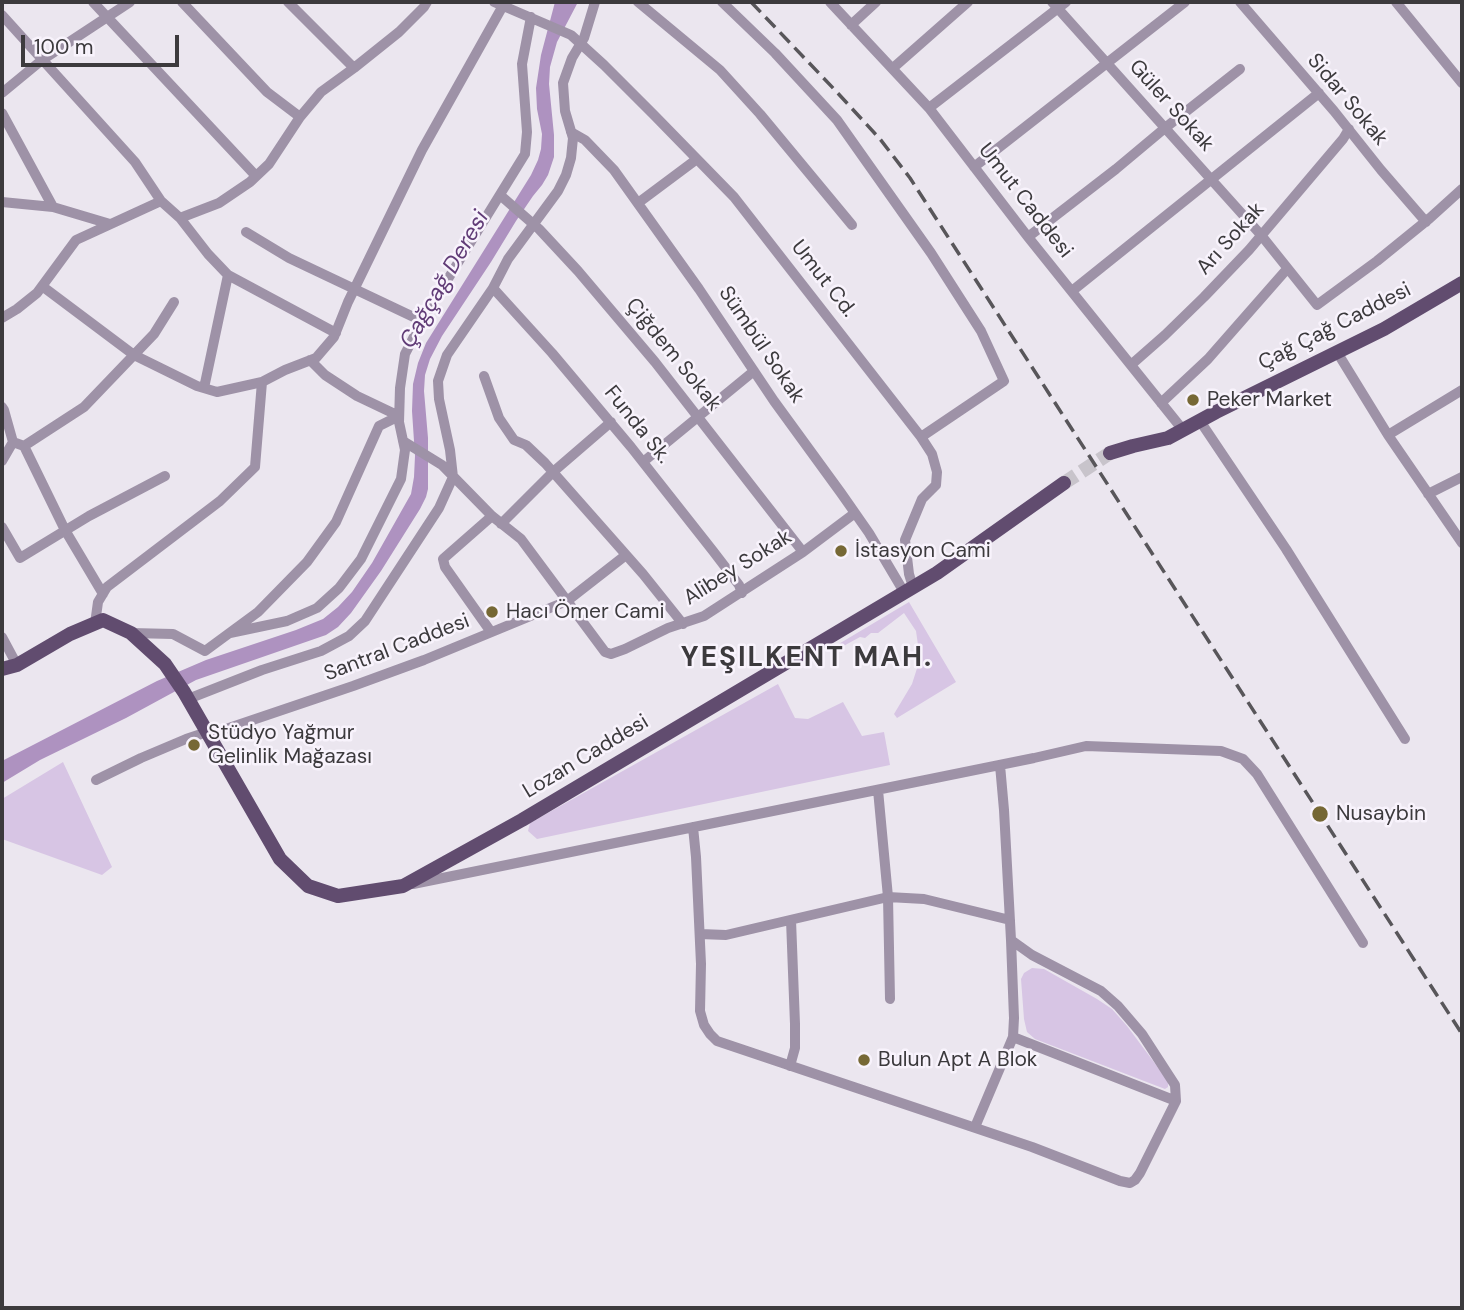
<!DOCTYPE html>
<html>
<head>
<meta charset="utf-8">
<style>
  body { margin:0 }
  #map { position:relative; width:1464px; height:1310px; overflow:hidden; background:#ebe6ef; font-family:"DM Sans",sans-serif }
  canvas { display:block }
  .frame { position:absolute; inset:0; border:4px solid #3c3a3d; pointer-events:none }
  .scale { position:absolute; left:21px; top:35px; width:158px; height:32px; box-sizing:border-box; border:4px solid #3c3a3d; border-top:0; padding-left:9px; font-size:21px; line-height:24px; white-space:nowrap; color:#3c3a3d; -webkit-text-stroke:5px #f8f3fc; paint-order:stroke }
</style>
</head>
<body>
<div id="map">
<canvas width="1464" height="1310"></canvas>
<div class="frame"></div>
<div class="scale">100 m</div>
</div>
<script>
const context = document.querySelector('canvas').getContext('2d');
context.lineJoin = 'round';
function paint(path, color) { context.fillStyle = color; context.fill(path, 'evenodd'); }
const poly = rows => new Path2D(rows.map(r => 'M' + r).join(''));
function trace(path, color, width, dash) { context.strokeStyle = color; context.lineWidth = width; context.lineCap = dash ? 'butt' : 'round'; context.setLineDash(dash || []); context.stroke(path); }
function write(font, color, halo, rows, align = 'center') {
  context.font = font + ' "DM Sans",sans-serif'; context.lineWidth = 5; context.setLineDash([]); context.textBaseline = 'middle'; context.strokeStyle = halo; context.fillStyle = color; for (const [text, x, y, turn = 0] of rows) {
    context.save(); context.translate(x, y); context.rotate((+turn || 0) * Math.PI / 180); context.textAlign = isNaN(turn) ? turn : align; if (halo) context.strokeText(text, 0, 0); context.fillText(text, 0, 0); context.restore();
  }
}
const green = poly([
  [909,602,956,682,897,718,894,714,912,684,920,659,916,631,904,613,878,633,871,633,865,638,860,637,838,649,837,645],
  [778,684,795,718,808,719,843,702,862,736,884,732,890,765,537,839,528,831,530,823],
  [63,762,112,867,102,875,2,839,2,799],
  [1032,968,1044,969,1097,999,1112,1009,1127,1026,1168,1081,1168,1087,1165,1089,1035,1039,1027,1032,1024,1019,1021,979,1024,973]
]);
const water = poly([
  [555,2,578,2,557,42,550,67,549,84,554,135,554,157,548,175,542,185,533,196,516,221,491,262,442,336,430,359,425,375,424,391,428,438,428,489,426,497,420,509,381,571,351,613,338,627,326,635,196,680,126,718,40,760,2,783,2,761,157,681,206,660,296,630,323,619,338,607,352,592,372,563,411,494,414,477,415,456,412,411,413,384,418,363,426,343,531,175,538,160,541,149,542,134,537,109,536,88,541,55]
]);
const majorTunnel = poly([
  [1064,483,1110,453]
]);
const minor = poly([
  [93,2,256,176],
  [182,2,267,92,300,117],
  [288,2,354,68],
  [494,2,571,35,604,65,654,115,734,197,921,437,932,454,937,472,936,485,922,499,905,540,909,574,913,587],
  [638,2,720,70,760,114,852,225],
  [722,2,775,53,837,120,931,253,981,331,1004,381,921,437],
  [830,2,929,108,1028,237,1183,430],
  [1052,2,1261,235,1317,305,1377,261,1430,218,1462,189],
  [1240,2,1334,111,1381,170,1426,222],
  [1396,2,1462,83],
  [2,15,135,162,161,201,180,218,208,254,228,275,336,333],
  [851,25,876,2],
  [893,68,968,2],
  [2,93,42,60,130,2],
  [929,108,1066,2],
  [2,113,53,207],
  [571,132,585,140,614,170,699,289,774,401,841,493,869,533,904,592],
  [974,167,1185,2],
  [500,195,539,229,578,271,655,362,803,552],
  [2,202,53,207,110,224],
  [638,203,697,159],
  [180,218,219,203,250,182,269,164,300,117,321,92,354,68,399,32,424,7,427,2],
  [246,232,289,258,422,321],
  [1028,237,1116,169,1165,128,1240,69],
  [42,286,134,355,197,386,217,392,262,382],
  [493,288,552,353,631,447,713,551,739,585,742,593],
  [1072,291,1319,93],
  [2,318,17,309,37,293,76,240,161,201],
  [1337,352,1388,435,1462,543],
  [1132,364,1165,335,1204,297,1249,250,1343,139,1349,129],
  [484,376,499,418,514,440,526,445,545,463,643,574,683,624],
  [204,388,228,275],
  [1161,403,1208,359,1287,269],
  [2,407,4,410,13,442,2,461],
  [1200,421,1286,549,1405,739],
  [1388,435,1462,390],
  [403,441,442,465,492,516,521,539,605,652,611,654,625,649,668,628,704,616,803,552,855,513],
  [13,442,24,446,65,530,103,594],
  [24,446,84,407,154,334,174,302],
  [643,462,754,371],
  [1428,494,1462,477],
  [501,524,553,472,611,422],
  [2,527,20,558,89,516,165,476],
  [95,624,98,602,107,587,220,501,255,467,262,382,285,370,316,358,334,337,348,302,422,150,505,2],
  [491,632,445,567,443,559,492,516],
  [131,633,173,634,205,651,258,612,307,562,336,522,379,426,399,416,357,396,325,375,310,360],
  [230,633,287,621,317,608,339,588,361,559,401,479,405,450,399,422,400,388,405,354,422,321,525,154,527,132,522,64,531,17],
  [2,637,17,665],
  [188,699,262,670,321,651,349,636,365,621,439,508,453,477,450,450,439,399,438,381,447,355,493,288,508,259,558,191,566,175,571,158,573,138,565,111,563,83,572,58,584,38,595,2],
  [96,780,141,758,186,739,207,732,220,731,353,686,424,660,567,601,626,555],
  [878,790,888,897,890,999],
  [693,827,696,857,701,964,700,1011,704,1025,710,1034,717,1041,1032,1147,1120,1181,1130,1183,1135,1180,1140,1173,1176,1101,1175,1085,1142,1034,1118,1006,1101,991,1032,955,1011,940],
  [413,884,1034,758,1086,746,1221,751,1243,759,1257,774,1363,943],
  [700,934,726,935,888,897,924,899,1010,920],
  [1013,1037,1176,1101],
  [790,1066,795,1048,795,1024,791,920],
  [975,1127,1013,1037,1014,1018,1011,940,1004,810,1000,765]
]);
const major = poly([
  [1110,453,1133,446,1168,438,1216,412,1384,329,1462,283],
  [2,669,17,665,70,634,103,620,131,633,165,664,184,692,280,859,308,886,338,896,403,886,522,820,937,573,1064,483]
]);
const rail = poly([
  [751,2,834,89,880,139,910,178,1462,1034]
]);
const markers = [
  [1193,400,7,"#766835"],
  [841,551,7,"#766835"],
  [492,612,7,"#766835"],
  [194,745,7,"#766835"],
  [1320,814,9,"#766835"],
  [864,1060,7,"#766835"]
];
const streetNames = [
  ["Sidar Sokak",1347,100,50],
  ["Güler Sokak",1171,106,48],
  ["Umut Caddesi",1025,201,52],
  ["Arı Sokak",1231,239,-48],
  ["Umut Cd.",823,279,52],
  ["Çağ Çağ Caddesi",1335,327,-27],
  ["Sümbül Sokak",761,345,56],
  ["Çiğdem Sokak",673,355,51],
  ["Funda Sk.",637,425,51],
  ["Alibey Sokak",738,568,-32],
  ["Santral Caddesi",397,648,-21],
  ["Lozan Caddesi",586,757,-31]
];
const poiNames = [
  ["Peker Market",1207,400],
  ["İstasyon Cami",855,551],
  ["Hacı Ömer Cami",506,612],
  ["Stüdyo Yağmur",208,733],
  ["Gelinlik Mağazası",208,757],
  ["Nusaybin",1336,814],
  ["Bulun Apt A Blok",878,1060]
];
const waterNames = [
  ["Çağçağ Deresi",445,280,-60]
];
const districtNames = [
  ["YEŞILKENT MAH.",807,659]
];
paint(green, '#d7c5e4');
paint(water, '#ae92c0');
trace(majorTunnel, '#c8c4cb', 14, [14, 7]);
trace(minor, '#9e92a7', 10);
trace(major, '#614c6f', 14);
trace(rail, '#58565a', 3.5, [14, 7]);
for (const [x, y, r, color] of markers) { const dot = new Path2D(); dot.arc(x, y, r, 0, 2 * Math.PI); context.fillStyle = color; context.fill(dot); trace(dot, '#f8f3fc', 2.5); }
write('21px', '#3c3a3d', '#f8f3fc', streetNames);
write('21px', '#3c3a3d', '#f8f3fc', poiNames, 'left');
write('italic 23px', '#613c77', '#f8f3fc', waterNames);
context.letterSpacing = '2px';
write('bold 28px', '#3c3a3d', '#f8f3fc', districtNames);
context.letterSpacing = '0px';
</script>
</body>
</html>
